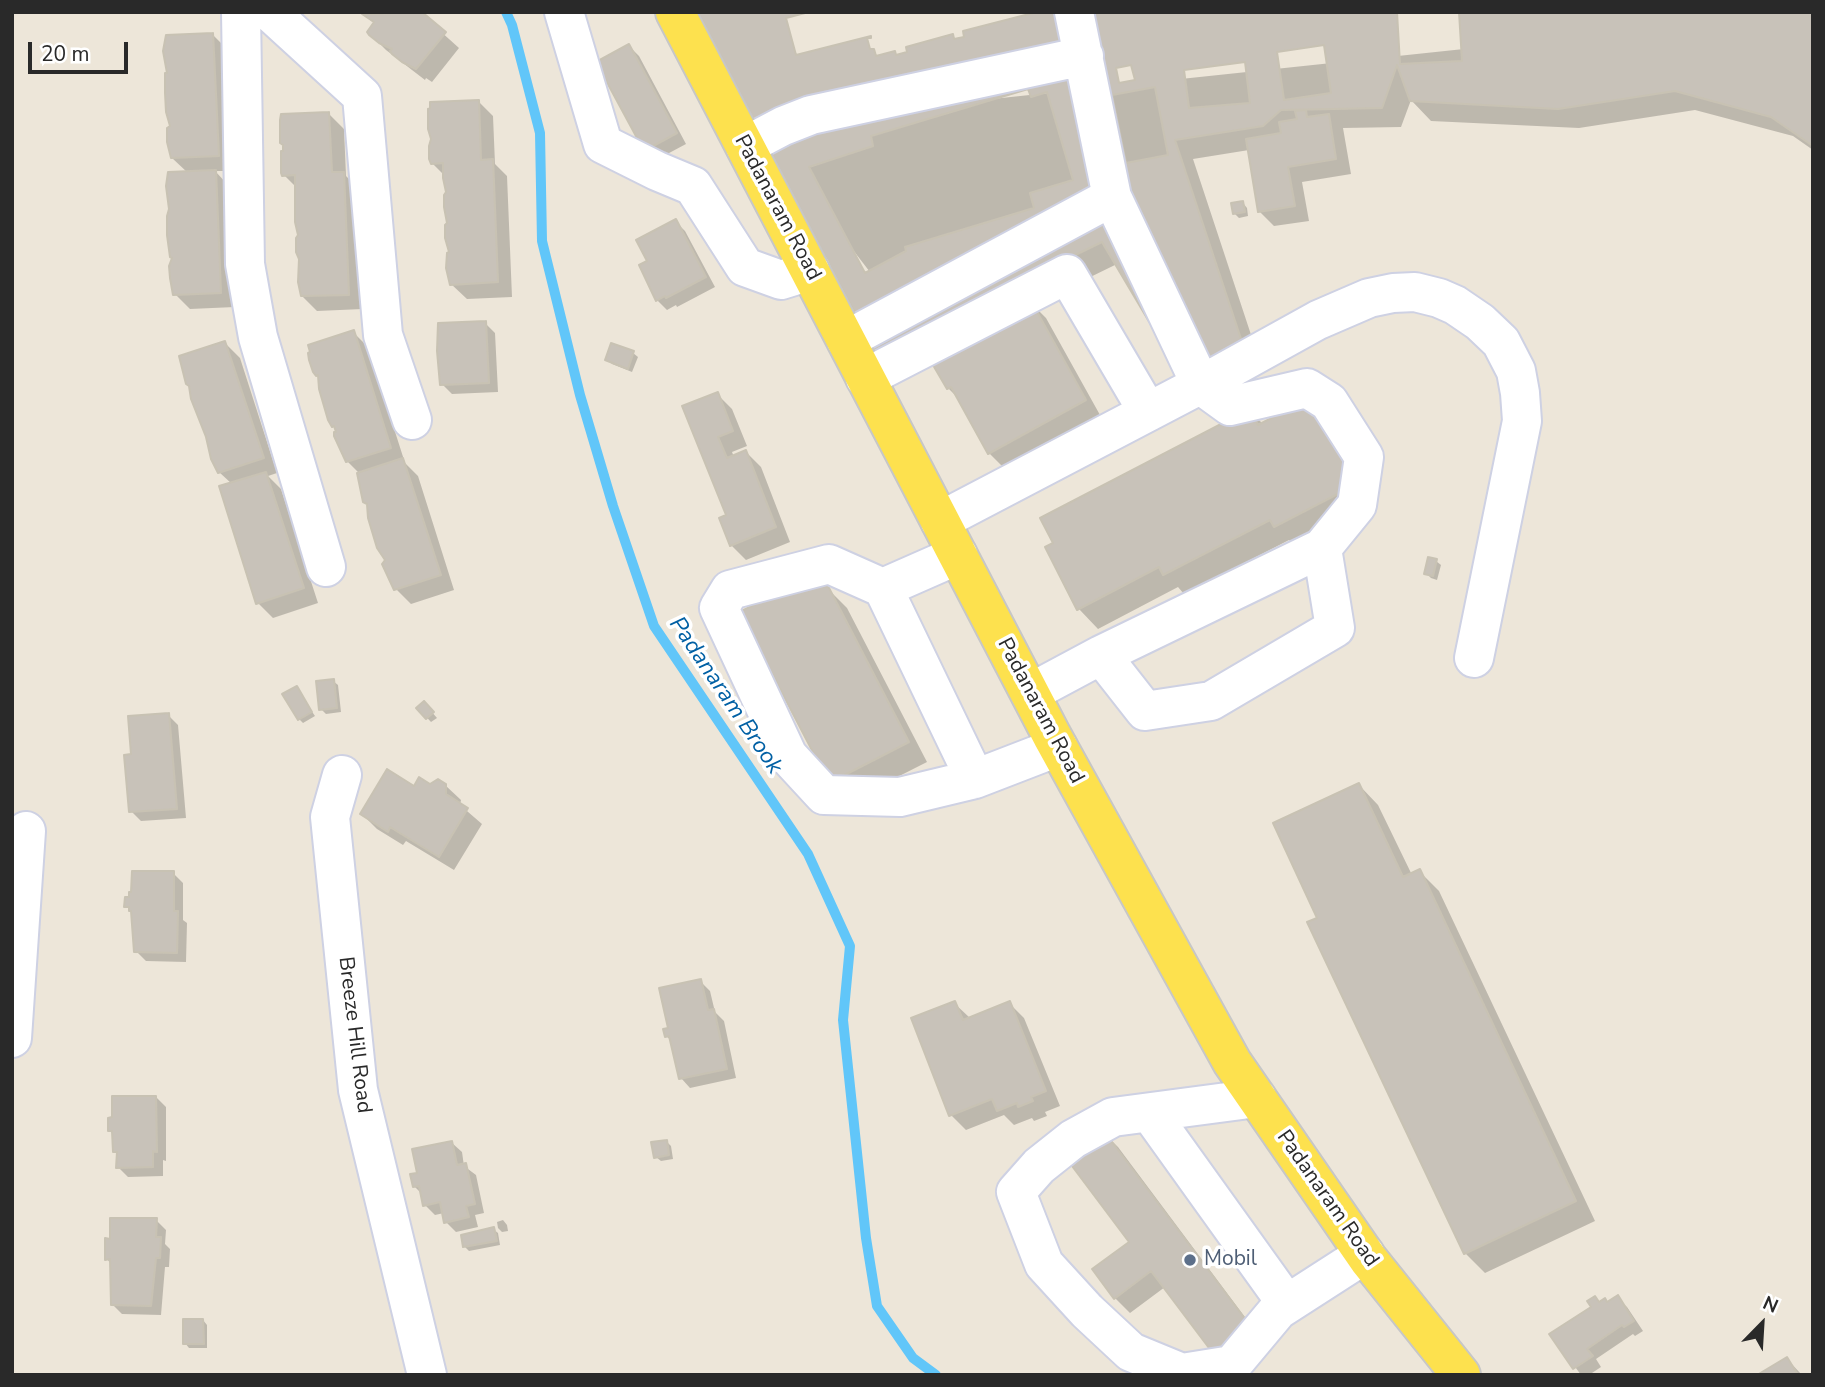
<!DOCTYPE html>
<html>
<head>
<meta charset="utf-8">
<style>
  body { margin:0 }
  #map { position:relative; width:1825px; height:1387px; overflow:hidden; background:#ede6d9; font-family:"Nunito Sans",sans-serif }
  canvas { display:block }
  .frame { position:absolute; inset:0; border:14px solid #292929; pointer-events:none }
  .north { position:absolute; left:1727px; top:1289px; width:70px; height:70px; -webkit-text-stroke:5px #fff; paint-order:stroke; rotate:24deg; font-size:19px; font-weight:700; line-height:28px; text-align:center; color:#292929 }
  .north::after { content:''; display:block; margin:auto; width:24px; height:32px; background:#292929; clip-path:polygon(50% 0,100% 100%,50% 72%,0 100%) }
  .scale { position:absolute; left:28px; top:42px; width:100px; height:32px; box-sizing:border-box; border:4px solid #292929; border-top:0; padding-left:9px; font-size:21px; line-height:24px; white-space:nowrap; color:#292929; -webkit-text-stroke:5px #fff; paint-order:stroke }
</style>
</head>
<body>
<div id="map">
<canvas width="1825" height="1387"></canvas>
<div class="frame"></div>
<div class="north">N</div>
<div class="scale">20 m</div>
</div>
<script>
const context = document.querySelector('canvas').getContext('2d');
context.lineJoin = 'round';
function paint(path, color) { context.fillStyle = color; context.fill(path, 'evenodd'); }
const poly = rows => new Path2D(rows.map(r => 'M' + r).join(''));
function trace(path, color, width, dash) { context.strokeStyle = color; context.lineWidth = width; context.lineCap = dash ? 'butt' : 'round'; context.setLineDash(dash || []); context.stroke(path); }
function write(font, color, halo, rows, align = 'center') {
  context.font = font + ' "Nunito Sans",sans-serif'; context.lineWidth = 7; context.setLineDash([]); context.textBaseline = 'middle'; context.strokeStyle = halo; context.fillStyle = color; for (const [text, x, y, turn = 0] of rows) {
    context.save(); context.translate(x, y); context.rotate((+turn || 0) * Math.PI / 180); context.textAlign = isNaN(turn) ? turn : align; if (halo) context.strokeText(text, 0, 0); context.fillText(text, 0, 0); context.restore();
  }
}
const shadow = poly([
  [360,12,419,12,459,48,432,82,426,78,425,80,386,50,370,34,375,24],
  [1813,12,1813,150,1793,136,1695,110,1579,128,1431,121,1411,100,1401,127,1343,128,1351,174,1302,182,1309,221,1274,226,1259,211,1249,150,1193,159,1260,362,1117,264,1033,305,1046,318,1100,415,1004,468,989,453,961,401,948,388,940,363,756,124],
  [213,35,228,50,233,171,215,171,230,187,235,307,190,309,175,294,173,259,188,173,172,158],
  [629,46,639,56,686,144,656,160,646,150],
  [478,101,493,116,495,164,507,176,512,297,467,299,451,284,446,177,432,163],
  [329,114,344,129,346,176,359,189,363,309,317,311,302,296,297,188,284,175],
  [1243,203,1247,208,1248,216,1239,218,1234,213],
  [675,221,685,231,715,287,677,307,676,305,667,310,657,300,649,262],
  [485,323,495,333,498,392,452,394,442,384],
  [353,332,368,347,405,463,418,476,454,590,411,604,396,589,359,473,347,461,339,447,335,436,337,429,334,426,320,378,317,375],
  [225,343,240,358,277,473,268,476,281,489,318,603,273,618,258,603,232,484,219,472,192,391],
  [633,353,638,357,632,372,612,364,607,359],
  [717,394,732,409,747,446,732,452,734,457,746,452,761,467,790,542,746,560,731,545,728,516,684,407],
  [1250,411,1263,424,1376,504,1295,546,1289,540,1184,594,1178,587,1098,629,1079,609],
  [1436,561,1441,565,1437,580,1431,578,1426,573],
  [827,588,847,608,927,762,850,801,830,782],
  [333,681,338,685,341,712,326,714,321,709],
  [296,688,315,716,303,723,299,719],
  [424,703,437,718,431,722,418,708],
  [168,715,178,725,186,818,141,821,131,811,133,756],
  [445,785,461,800,460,805,482,824,454,870,406,841,403,845,377,829,362,814,415,788],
  [1359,785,1378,805,1412,875,1419,871,1439,891,1595,1221,1485,1273,1465,1253,1319,918],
  [173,873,183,883,183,920,187,923,186,962,146,961,136,951,133,913,126,906],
  [700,981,710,991,715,1012,724,1021,736,1078,690,1088,681,1078,673,1042,666,1036],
  [954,1003,970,1018,1009,1003,1024,1018,1060,1106,1045,1112,1047,1116,1034,1121,1032,1118,1014,1125,1004,1115,966,1130,951,1115],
  [156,1097,166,1107,166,1161,163,1160,163,1176,128,1177,118,1167,118,1155,114,1151,114,1135,109,1130],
  [1103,1132,1118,1147,1265,1344,1165,1287,1130,1313,1115,1298,1131,1243],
  [666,1141,671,1146,673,1159,661,1161,656,1157],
  [452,1143,462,1152,464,1166,476,1175,484,1213,475,1215,478,1227,456,1232,446,1222,444,1213,435,1215,425,1205,423,1195,414,1186,419,1174],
  [156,1220,166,1230,165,1244,170,1249,169,1267,165,1267,161,1315,122,1314,112,1304,111,1264,107,1259,111,1240],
  [503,1220,507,1225,508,1231,502,1232,498,1228,497,1222],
  [493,1229,498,1233,500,1245,469,1251,465,1247],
  [1617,1298,1627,1307,1643,1331,1635,1336,1633,1334,1596,1359,1601,1367,1589,1375,1581,1375,1552,1335,1600,1303,1608,1304],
  [203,1320,207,1325,207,1348,189,1348,185,1343],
  [1787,1359,1802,1375,1760,1375]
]);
const stream = poly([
  [506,12,512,25,540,133,542,241,580,395,613,506,654,626,808,854,850,946,843,1020,866,1238,877,1306,913,1358,936,1375]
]);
const building = poly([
  [422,12,446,32,416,69,402,62,392,54,390,51,392,49,379,43,369,35,367,32,374,22,362,14,422,12],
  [698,12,1813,12,1813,146,1771,117,1675,91,1558,109,1410,101,1397,65,1382,108,1281,110,1263,126,1175,140,1242,342,1180,374,1102,242,876,352,754,125,698,12],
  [809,12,1037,12,963,31,964,37,954,39,953,34,906,47,907,52,896,55,895,51,876,56,874,49,870,49,867,38,871,38,871,36,796,55,786,18,809,12],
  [1397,12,1459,12,1462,61,1400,64,1397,12],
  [213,33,219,156,171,158,167,142,167,128,170,126,166,112,165,93,165,73,167,73,163,51,166,35,213,33],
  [629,44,677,133,644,151,596,62,629,44],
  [1324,45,1331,93,1284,100,1277,52,1324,45],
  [1245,62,1250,103,1189,108,1184,70,1245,62],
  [1131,65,1135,80,1119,83,1116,68,1131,65],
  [1155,87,1168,155,1126,163,1112,95,1155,87],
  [1028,89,1031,97,1047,92,1073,180,1030,193,1034,208,905,247,906,251,865,273,809,167,873,146,871,136,1028,89],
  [479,100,481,160,493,159,498,282,450,285,446,268,447,253,449,252,445,238,445,225,447,223,444,207,444,195,446,192,443,178,443,163,431,164,429,159,429,146,431,139,428,129,428,109,430,108,430,102,479,100],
  [1306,110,1307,117,1329,114,1336,159,1288,167,1295,206,1258,212,1246,139,1281,133,1279,122,1297,119,1295,111,1306,110],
  [329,112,332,172,344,172,349,295,301,296,298,282,299,259,296,252,296,238,298,235,295,222,295,175,282,176,281,173,281,151,283,151,283,145,280,143,280,120,281,114,329,112],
  [216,170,221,293,173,295,170,278,169,266,172,258,170,257,167,235,167,216,169,209,166,186,168,172,216,170],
  [1243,201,1245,212,1233,214,1231,203,1243,201],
  [676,219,706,277,666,298,665,296,656,301,639,265,647,261,636,240,676,219],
  [1031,301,1086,400,988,454,951,387,947,389,933,365,938,363,933,355,1031,301],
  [486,321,489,383,440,385,437,351,438,323,486,321],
  [354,330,391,448,346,462,334,436,334,432,336,432,334,426,332,427,328,420,319,389,318,375,316,376,313,372,309,360,308,353,310,352,308,345,354,330],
  [225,341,264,458,218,473,211,459,206,437,191,399,189,386,186,384,179,356,225,341],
  [611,343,634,351,628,369,605,360,611,343],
  [718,392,733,431,718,437,727,458,746,450,776,527,730,546,719,518,726,515,682,406,718,392],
  [1312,397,1357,484,1274,527,1270,520,1163,575,1159,567,1077,610,1045,547,1053,543,1040,518,1250,409,1258,425,1312,397],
  [403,458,441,575,394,590,382,564,385,560,377,548,368,518,367,504,363,502,357,473,403,458],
  [266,472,304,588,256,604,219,486,266,472],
  [1428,557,1437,559,1433,576,1424,574,1428,557],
  [828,586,909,742,829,783,740,612,782,590,828,586],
  [334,679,337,708,319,710,316,681,334,679],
  [297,686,312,712,298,720,282,694,297,686],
  [424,701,434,712,426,719,416,708,424,701],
  [169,713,177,809,129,812,124,755,131,754,128,716,169,713],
  [387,769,414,786,419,777,430,784,438,779,446,784,446,794,468,808,439,857,390,827,388,832,360,814,387,769],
  [1359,783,1403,877,1420,869,1576,1201,1464,1254,1307,922,1317,918,1273,823,1359,783],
  [132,871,174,871,174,911,178,911,177,953,134,952,131,911,129,911,129,907,124,907,125,897,129,897,129,892,131,892,132,871],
  [701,979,708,1010,714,1009,727,1069,679,1079,669,1036,665,1037,663,1029,668,1028,659,988,701,979],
  [955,1001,963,1020,1010,1001,1046,1091,1031,1097,1033,1101,1018,1107,1017,1103,997,1111,992,1099,949,1116,911,1018,955,1001],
  [112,1096,156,1096,157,1152,153,1151,153,1167,116,1168,117,1152,113,1152,112,1131,108,1131,108,1118,112,1117,112,1096],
  [1103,1130,1252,1328,1215,1356,1151,1271,1114,1299,1092,1269,1129,1242,1066,1158,1103,1130],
  [667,1140,669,1155,654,1158,651,1142,667,1140],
  [452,1141,457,1165,466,1163,475,1204,466,1206,469,1217,444,1223,440,1202,423,1206,419,1186,413,1187,410,1174,417,1173,412,1149,452,1141],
  [110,1218,157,1218,156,1237,161,1237,160,1258,156,1258,151,1306,111,1305,110,1259,105,1260,105,1238,110,1239,110,1218],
  [494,1227,497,1241,463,1247,461,1235,494,1227],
  [1618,1295,1634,1321,1624,1327,1622,1325,1587,1349,1593,1356,1573,1369,1549,1334,1591,1307,1587,1301,1595,1296,1599,1302,1605,1298,1607,1302,1618,1295],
  [183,1319,203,1319,204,1344,183,1344,183,1319],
  [1787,1357,1798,1375,1757,1375,1787,1357]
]);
const minor = poly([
  [241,12,245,264,258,337,326,567],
  [270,12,362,96,383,335,412,420],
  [564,12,603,144,657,171,693,186,745,267,781,280,810,271],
  [745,146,783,126,811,115,1084,56],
  [846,340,1112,197],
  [865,378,1067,274,1148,412],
  [940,521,1215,377,1318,320,1369,298,1393,293,1415,292,1439,298,1455,305,1480,322,1501,342,1516,371,1520,393,1522,421,1474,658],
  [958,555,883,588,975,779,1058,747],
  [883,588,829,564,730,590,719,608,788,756,824,795,900,797,975,779],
  [1101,655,1322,548],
  [1030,693,1101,655,1145,711,1211,701,1335,628,1322,548,1357,505,1364,457,1329,402,1307,388,1230,406,1201,385,1112,197,1074,12],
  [342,775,330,817,358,1090,427,1375],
  [12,1038,26,831],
  [1257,1098,1113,1117,1073,1139,1039,1166,1016,1192,1044,1264,1087,1311,1131,1352,1182,1373,1232,1365,1278,1310,1365,1254],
  [1150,1113,1287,1304]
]);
const major = poly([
  [675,12,1052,736,1232,1062,1368,1259,1461,1375]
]);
const markers = [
  [1190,1260,7,"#5c6f8a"]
];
const streetNames = [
  ["Padanaram Road",777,208,62],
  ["Padanaram Road",1040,711,62],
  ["Breeze Hill Road",354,1035,83],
  ["Padanaram Road",1327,1199,55]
];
const serviceNames = [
  ["Mobil",1204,1260]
];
const waterNames = [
  ["Padanaram Brook",725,696,56]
];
paint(shadow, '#0003');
trace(stream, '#61c6f9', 10);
paint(building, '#c8c2b9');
trace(building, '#c8c2b3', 2);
trace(minor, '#ced1e3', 42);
trace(major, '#c7c7c7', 42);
trace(minor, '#fff', 38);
trace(major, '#fde14e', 38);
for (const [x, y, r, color] of markers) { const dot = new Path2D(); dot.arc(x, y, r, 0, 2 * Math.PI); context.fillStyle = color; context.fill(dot); trace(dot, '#fff', 2.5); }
write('21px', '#292929', '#fff', streetNames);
write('21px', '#4e5e75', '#fff', serviceNames, 'left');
write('italic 23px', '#0160a4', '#fff', waterNames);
</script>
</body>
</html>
